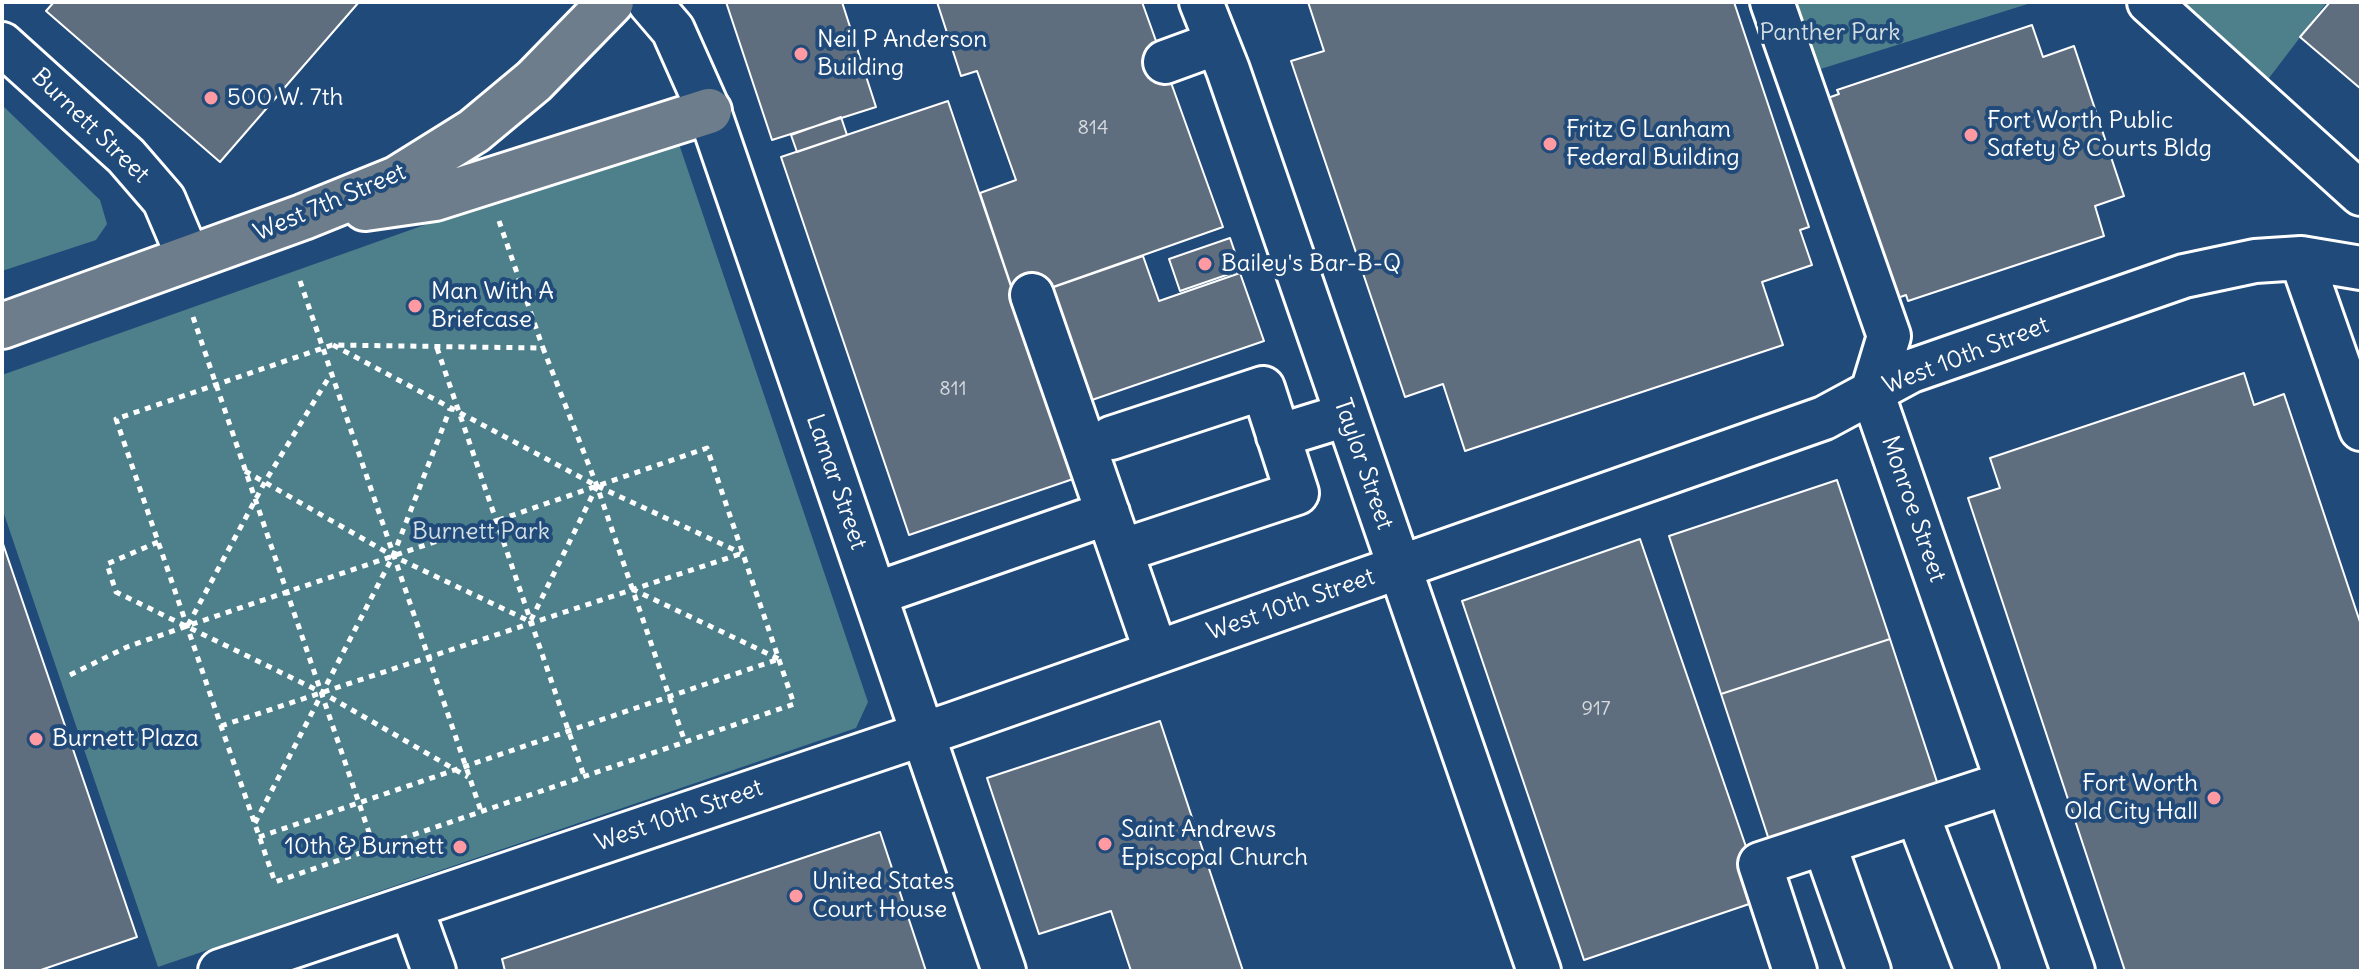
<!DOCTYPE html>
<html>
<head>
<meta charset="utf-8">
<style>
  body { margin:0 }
  #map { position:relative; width:2363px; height:973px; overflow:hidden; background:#1f4a7a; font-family:Delius,sans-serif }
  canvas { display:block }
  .frame { position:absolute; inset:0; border:4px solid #fff; pointer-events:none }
</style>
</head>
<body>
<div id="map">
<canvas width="2363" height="973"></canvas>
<div class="frame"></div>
</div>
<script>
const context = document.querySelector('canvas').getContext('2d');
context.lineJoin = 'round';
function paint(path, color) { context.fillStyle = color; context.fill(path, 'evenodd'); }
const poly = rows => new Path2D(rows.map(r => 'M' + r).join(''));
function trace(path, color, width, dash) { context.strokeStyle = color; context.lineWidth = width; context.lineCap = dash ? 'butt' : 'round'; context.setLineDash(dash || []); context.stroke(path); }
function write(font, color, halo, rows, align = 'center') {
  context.font = font + ' Delius,sans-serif'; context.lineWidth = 8; context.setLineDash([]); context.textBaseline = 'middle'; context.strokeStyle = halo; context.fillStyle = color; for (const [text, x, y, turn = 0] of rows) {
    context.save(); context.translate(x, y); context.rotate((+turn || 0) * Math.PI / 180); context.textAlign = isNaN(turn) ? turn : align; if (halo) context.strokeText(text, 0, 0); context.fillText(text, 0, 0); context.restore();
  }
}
const green = poly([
  [1788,2,2034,2,1811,72],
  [2177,2,2327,2,2266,82],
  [2,105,100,200,107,224,96,240,2,271],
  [678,141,868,702,856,728,158,967,2,508,2,375,461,212]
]);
const building = poly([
  [54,2,359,2,220,162,46,11,54,2],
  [726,2,842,2,876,107,772,140,726,2],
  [937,2,1142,2,1223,227,1016,300,980,193,1016,180,977,71,961,76,937,2],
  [1308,2,1734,2,1809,227,1800,230,1812,265,1762,282,1783,345,1465,451,1443,384,1405,397,1291,61,1324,51,1308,2],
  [2330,2,2361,2,2361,89,2300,37,2330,2],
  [2032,25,2043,57,2074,46,2124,196,2095,206,2104,236,1908,301,1906,295,1892,300,1825,99,1839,94,1837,90,2032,25],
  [948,101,1076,478,909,535,781,157,948,101],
  [841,117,847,135,797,152,791,135,841,117],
  [1230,238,1241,270,1180,291,1169,259,1230,238],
  [1143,256,1159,301,1240,273,1264,341,1089,401,1051,288,1143,256],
  [2244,373,2254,405,2284,394,2361,625,2361,971,2125,971,1968,498,2000,488,1990,458,2244,373],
  [1837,480,1890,639,1721,694,1669,536,1837,480],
  [1640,539,1764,899,1584,960,1462,601,1640,539],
  [2,541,137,937,38,971,2,971,2,541],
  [1890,639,1939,788,1770,843,1721,694,1890,639],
  [1160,721,1243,971,1131,971,1111,911,1039,934,987,778,1160,721],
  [880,832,926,971,505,971,502,959,880,832]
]);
const path = poly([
  [499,221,543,348],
  [300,281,481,811],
  [193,317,374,847],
  [333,345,597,486,741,553],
  [437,348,584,776],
  [245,471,393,556,529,621],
  [158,542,107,564,116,592,321,692,468,777],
  [632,589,779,659],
  [531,620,597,486],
  [188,625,266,480,331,374],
  [70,675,127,647,187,626,287,592,393,556,496,521,597,486,707,448,794,704,685,742,275,882,221,726,187,626,116,419,332,345,543,348,597,486,685,742],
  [221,726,743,553],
  [255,823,393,556,450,409],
  [259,837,779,659]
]);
const minor = poly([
  [649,2,673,30,709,111,1004,971],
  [1201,2,1228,70,1539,971],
  [1772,2,1889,336,1872,392,2073,971],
  [2149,2,2361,194],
  [2,44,126,156,164,200,189,259],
  [1165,62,1217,43],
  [2301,258,2361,429],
  [1032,295,1156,652],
  [1278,436,1346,415],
  [1111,438,1263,388,1297,493,1121,551],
  [875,594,1108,513],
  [1917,813,1977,971],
  [1824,843,1869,971],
  [411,907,434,971],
  [220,971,953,724,1824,418,1911,371,2184,276,2255,261,2301,258,2361,268],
  [1795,971,1760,864,2007,783]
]);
const major = poly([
  [365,208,435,198,709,111],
  [2,326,303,217,397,179,474,131,534,81,611,2]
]);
const markers = [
  [801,54,8,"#ff9aa2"],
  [211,98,8,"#ff9aa2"],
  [1971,135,8,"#ff9aa2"],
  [1550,144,8,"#ff9aa2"],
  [1205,264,8,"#ff9aa2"],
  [415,306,8,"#ff9aa2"],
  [36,739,8,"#ff9aa2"],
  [2214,798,8,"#ff9aa2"],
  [1105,844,8,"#ff9aa2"],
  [460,847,8,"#ff9aa2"],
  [796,896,8,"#ff9aa2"]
];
const numberNames = [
  ["814",1093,128],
  ["811",953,389],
  ["917",1596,709]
];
const parkNames = [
  ["Panther Park",1830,33],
  ["Burnett Park",481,532]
];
const poiNames = [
  ["Neil P Anderson",817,40],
  ["Building",817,68],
  ["500 W. 7th",227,98],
  ["Fort Worth Public",1987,121],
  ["Safety & Courts Bldg",1987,149],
  ["Fritz G Lanham",1566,130],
  ["Federal Building",1566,158],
  ["Bailey's Bar-B-Q",1221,264],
  ["Man With A",431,292],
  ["Briefcase",431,320],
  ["Burnett Plaza",52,739],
  ["Fort Worth",2198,784,"right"],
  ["Old City Hall",2198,812,"right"],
  ["Saint Andrews",1121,830],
  ["Episcopal Church",1121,858],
  ["10th & Burnett",444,847,"right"],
  ["United States",812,882],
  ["Court House",812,910]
];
const streetNames = [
  ["Burnett Street",90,126,44],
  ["West 7th Street",330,203,-23],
  ["West 10th Street",1966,356,-21],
  ["Taylor Street",1363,464,71],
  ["Lamar Street",836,482,71],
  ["Monroe Street",1913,509,71],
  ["West 10th Street",1291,605,-19],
  ["West 10th Street",679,816,-19]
];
paint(green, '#4e808b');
paint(building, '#5f6e7f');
trace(building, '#fff', 2);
trace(minor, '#fff', 48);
trace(major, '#fff', 50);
trace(path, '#fff', 5, [6, 6]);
trace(minor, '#1f4a7a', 42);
trace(major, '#6d7d8c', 44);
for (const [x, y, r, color] of markers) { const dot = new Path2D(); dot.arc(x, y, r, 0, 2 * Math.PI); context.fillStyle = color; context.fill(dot); trace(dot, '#1f4a7a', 3); }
write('20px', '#d7dbdf', null, numberNames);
write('24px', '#d3dfe2', '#1f4a7a', parkNames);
write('24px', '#fff', '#1f4a7a', poiNames, 'left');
write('24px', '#fff', '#1f4a7a', streetNames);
</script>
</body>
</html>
